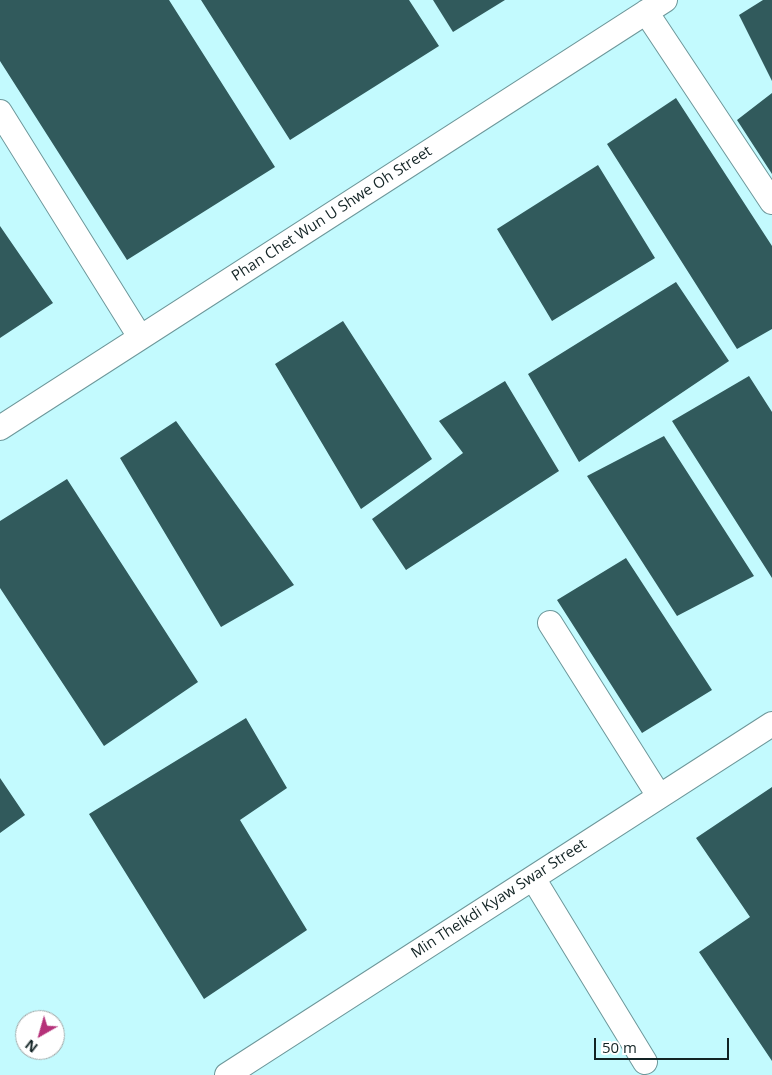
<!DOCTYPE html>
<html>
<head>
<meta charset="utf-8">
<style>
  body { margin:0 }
  #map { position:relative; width:772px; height:1075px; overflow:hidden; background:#eafcfd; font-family:"Open Sans",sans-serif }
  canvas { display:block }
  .north { position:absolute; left:15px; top:1010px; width:50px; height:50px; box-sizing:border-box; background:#fff; border:1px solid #a0a7a7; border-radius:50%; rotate:218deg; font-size:14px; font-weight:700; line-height:20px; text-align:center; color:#122324 }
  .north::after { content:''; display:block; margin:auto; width:18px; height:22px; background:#b53179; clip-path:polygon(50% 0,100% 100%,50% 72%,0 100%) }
  .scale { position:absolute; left:594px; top:1038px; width:135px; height:22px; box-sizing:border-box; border:2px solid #122324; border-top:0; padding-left:6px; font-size:15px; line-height:18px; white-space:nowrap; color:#122324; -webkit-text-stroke:4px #fff; paint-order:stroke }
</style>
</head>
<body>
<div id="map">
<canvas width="772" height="1075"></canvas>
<div class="north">N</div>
<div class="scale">50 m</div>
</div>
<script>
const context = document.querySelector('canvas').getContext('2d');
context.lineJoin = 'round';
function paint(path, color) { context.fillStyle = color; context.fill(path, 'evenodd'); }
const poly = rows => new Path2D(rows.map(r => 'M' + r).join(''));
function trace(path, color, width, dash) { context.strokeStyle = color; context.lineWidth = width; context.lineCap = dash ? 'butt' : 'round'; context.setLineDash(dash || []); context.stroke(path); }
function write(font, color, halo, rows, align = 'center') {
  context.font = font + ' "Open Sans",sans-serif'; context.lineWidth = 5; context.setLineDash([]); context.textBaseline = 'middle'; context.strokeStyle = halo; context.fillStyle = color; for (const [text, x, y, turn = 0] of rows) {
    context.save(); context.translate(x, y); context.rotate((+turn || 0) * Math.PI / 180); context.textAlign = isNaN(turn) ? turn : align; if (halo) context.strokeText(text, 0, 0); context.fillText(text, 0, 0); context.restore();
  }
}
const built = poly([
  [0,0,772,0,772,1075,0,1075],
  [25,1020,55,1020,55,1050,25,1050]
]);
const building = poly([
  [0,0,169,0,275,167,127,260,0,61],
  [201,0,409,0,439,46,290,140],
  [433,0,505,0,453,32],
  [763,0,772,0,772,81,739,15],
  [772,93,772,174,737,120],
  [676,98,772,246,772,329,737,349,607,144],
  [598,165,655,258,552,321,497,229],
  [0,226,53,303,0,338],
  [676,282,729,361,579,462,528,374],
  [343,321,432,459,361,509,275,364],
  [749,376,772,412,772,578,672,421],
  [505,381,559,471,406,570,372,519,463,453,439,421],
  [176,421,294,585,221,627,120,458],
  [664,436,754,576,677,616,587,476],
  [67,479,198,682,104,746,0,588,0,521],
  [626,558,712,690,642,733,557,600],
  [246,718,287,788,240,820,307,930,204,999,89,814],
  [0,778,25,815,0,833],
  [772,787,772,1061,699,952,750,917,696,838]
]);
const minor = poly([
  [646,12,772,202],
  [0,112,140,337],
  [0,428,665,0],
  [550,623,659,796],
  [533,878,645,1062],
  [227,1075,772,724]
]);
const streetNames = [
  ["Phan Chet Wun U Shwe Oh Street",332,214,-33],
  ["Min Theikdi Kyaw Swar Street",499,899,-33]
];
paint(built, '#c3fafe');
paint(building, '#315a5c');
trace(minor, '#6d979a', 26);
trace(minor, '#fff', 24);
write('15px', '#122324', '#fff', streetNames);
</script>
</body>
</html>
